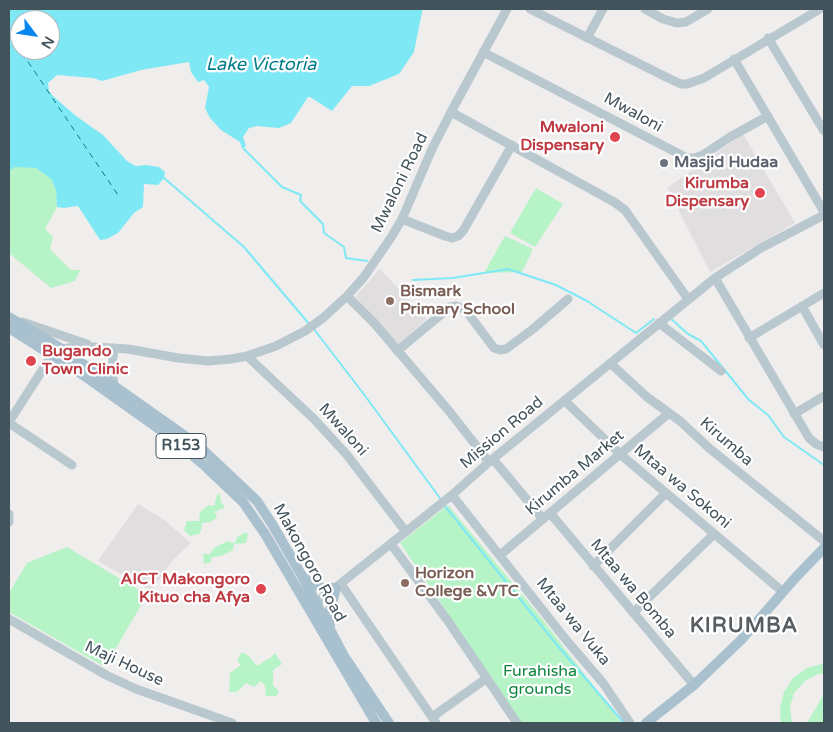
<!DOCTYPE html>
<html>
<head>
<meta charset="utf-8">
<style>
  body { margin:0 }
  #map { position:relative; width:833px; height:732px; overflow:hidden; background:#f0eded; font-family:"Varela Round",sans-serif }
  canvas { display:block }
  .frame { position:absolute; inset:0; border:10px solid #43535c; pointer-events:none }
  .north { position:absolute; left:10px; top:10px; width:50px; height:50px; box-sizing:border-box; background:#fff; border:1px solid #b4babe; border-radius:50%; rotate:121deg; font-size:14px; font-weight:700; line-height:20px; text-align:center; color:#43535c }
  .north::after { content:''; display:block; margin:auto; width:18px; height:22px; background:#0786f0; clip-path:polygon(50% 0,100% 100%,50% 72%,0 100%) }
</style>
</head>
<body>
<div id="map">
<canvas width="833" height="732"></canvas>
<div class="frame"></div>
<div class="north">N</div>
</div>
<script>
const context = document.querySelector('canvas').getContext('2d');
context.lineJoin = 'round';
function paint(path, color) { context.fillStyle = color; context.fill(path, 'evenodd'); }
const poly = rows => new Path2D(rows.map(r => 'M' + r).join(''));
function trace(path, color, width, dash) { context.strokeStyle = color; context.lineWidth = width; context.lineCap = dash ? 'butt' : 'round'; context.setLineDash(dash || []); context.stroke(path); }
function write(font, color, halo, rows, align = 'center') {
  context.font = font + ' "Varela Round",sans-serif'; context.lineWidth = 4.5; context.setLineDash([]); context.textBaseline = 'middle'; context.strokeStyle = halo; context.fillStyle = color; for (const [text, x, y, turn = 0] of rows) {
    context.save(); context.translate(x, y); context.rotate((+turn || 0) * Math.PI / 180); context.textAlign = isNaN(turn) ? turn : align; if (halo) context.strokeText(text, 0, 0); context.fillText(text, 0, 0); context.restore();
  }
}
const education = poly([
  [743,134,795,223,710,272,667,188],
  [380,269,427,319,398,344,355,297],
  [138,504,163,519,191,543,173,560,151,591,98,561]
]);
const green = poly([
  [26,166,36,168,51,179,56,190,57,207,45,229,53,237,50,249,71,270,80,270,75,281,51,288,9,253,9,171,15,167],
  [536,188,563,204,535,247,510,233],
  [505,236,533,249,522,272,484,273],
  [220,493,221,502,225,507,215,512,217,518,210,522,202,523,202,528,199,534,190,536,184,530,187,521,199,521,200,512,209,505,214,506,217,495],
  [448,505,539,615,622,723,522,723,400,543],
  [246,532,248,534,246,543,234,544,233,550,221,556,212,557,211,562,204,564,203,554,210,554,214,548,228,541,235,543,237,537],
  [67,547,147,595,105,667,9,612,9,593,27,563],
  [242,652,249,656,257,666,266,660,269,659,275,653,282,664,273,670,273,685,279,691,276,696,266,696,265,686,261,681,254,687,246,683,237,692,229,692,230,673,241,665,237,660],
  [822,664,824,664,824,674,818,674,805,681,794,693,790,707,792,723,781,723,780,708,784,692,793,678,807,668],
  [824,694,824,723,807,723]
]);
const water = poly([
  [9,9,422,9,422,12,414,52,399,74,369,86,352,86,332,111,310,97,308,97,291,123,279,128,257,126,249,128,243,137,246,146,242,149,240,142,221,130,210,118,205,108,209,87,204,80,198,82,191,72,189,62,141,70,102,81,93,78,57,75,48,83,49,91,53,96,76,116,103,135,127,161,136,166,146,165,159,167,165,172,164,178,158,185,144,184,143,207,134,213,118,233,107,239,100,240,78,206,64,208,57,207,56,190,51,179,36,168,15,167,9,171],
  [20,20,50,20,50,50,20,50]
]);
const stream = poly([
  [244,149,282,187,301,195,300,201,323,224,324,233,344,247,346,258,367,261],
  [164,178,244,247,310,325],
  [413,280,453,278,508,269,556,285,587,301,636,333,654,319],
  [670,318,688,334,701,341,749,400,768,415,784,437,824,465],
  [313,328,363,393,442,501],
  [444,505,557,645,624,723]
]);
const ferry = poly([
  [25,20,30,9],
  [20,33,16,44,118,195]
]);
const minor = poly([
  [530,9,666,77,681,84,687,84,704,78,820,9],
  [645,9,663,19,677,23,686,22,708,9],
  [587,38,603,9],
  [768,38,824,131],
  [483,52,687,158,695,158,703,155,730,137,768,116],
  [734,59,824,212],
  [451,112,614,202,625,210,688,299],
  [402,219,445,236,452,238,458,236,463,231,512,145],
  [715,278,809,438,816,444,824,447],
  [347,296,375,324,449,411,489,462],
  [802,306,824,345],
  [22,322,87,344],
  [659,323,721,371],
  [749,338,824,293],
  [114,348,112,368,114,386],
  [397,351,450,307,456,306,462,308,467,312,494,348,500,350,506,349,533,329,568,299],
  [247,356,314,419,347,455,406,532],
  [610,363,647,397,680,421,709,448,824,541],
  [565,401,620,454,783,592],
  [794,414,824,396],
  [9,422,52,355,62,349,75,347,94,347,128,349,178,358,208,361,231,359,247,356,276,346,305,331,323,318,347,296,364,277,392,236,402,219,432,149,451,112,507,9],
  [9,423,72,465],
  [493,459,543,519],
  [452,495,567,641,603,683,630,723],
  [550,513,694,685],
  [9,514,9,522],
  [391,544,448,621,517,723],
  [500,555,669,413],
  [593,566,666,493],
  [341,584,436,723],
  [311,607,452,495,489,462,715,278,761,248,824,215],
  [633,613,714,534],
  [9,619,106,675,136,689,232,723],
  [432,717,487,678]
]);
const major = poly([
  [9,317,62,349,188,438,204,451,257,501,272,524,302,576,344,656,389,723],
  [9,328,83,375,173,439,205,466,243,502,265,534,376,723],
  [303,577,311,583,322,588,336,588,328,618,330,626],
  [646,723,694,685,741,640,796,577,824,548]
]);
const markers = [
  [615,137,6,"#e0444e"],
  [664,163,5,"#6b7280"],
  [760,193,6,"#e0444e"],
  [390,301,5,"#8d6e63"],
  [31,361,6,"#e0444e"],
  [405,583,5,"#8d6e63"],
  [261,589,6,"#e0444e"]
];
const shields = [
  [181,446,50]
];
const shieldNames = [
  ["R153",181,446]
];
const streetNames = [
  ["Mwaloni",633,113,29],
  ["Mwaloni Road",400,183,-64],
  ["Mwaloni",343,430,48],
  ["Mission Road",502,433,-40],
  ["Kirumba",726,442,41],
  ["Kirumba Market",575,473,-40],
  ["Mtaa wa Sokoni",682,487,40],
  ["Makongoro Road",309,563,61],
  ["Mtaa wa Bomba",633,589,50],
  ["Mtaa wa Vuka",573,622,51],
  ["Maji House",124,664,25]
];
const healthNames = [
  ["Mwaloni",604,128],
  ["Dispensary",604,146],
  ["Kirumba",749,184],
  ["Dispensary",749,202],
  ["Bugando",42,352,"left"],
  ["Town Clinic",42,370,"left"],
  ["AICT Makongoro",250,580],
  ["Kituo cha Afya",250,598]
];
const worshipNames = [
  ["Masjid Hudaa",674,163]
];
const educationNames = [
  ["Bismark",400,292],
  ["Primary School",400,310],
  ["Horizon",415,574],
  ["College &VTC",415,592]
];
const parkNames = [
  ["Furahisha",540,672],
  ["grounds",540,690]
];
const waterNames = [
  ["Lake Victoria",261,65]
];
const districtNames = [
  ["KIRUMBA",744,626]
];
paint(education, '#e1dedf');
paint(green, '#b6f3c7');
paint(water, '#7ee9f4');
trace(stream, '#7ee9f4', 2);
trace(ferry, '#047d8a', 1, [6, 5]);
trace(minor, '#b9c7ce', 9);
trace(major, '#a9c1cf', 10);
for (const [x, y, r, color] of markers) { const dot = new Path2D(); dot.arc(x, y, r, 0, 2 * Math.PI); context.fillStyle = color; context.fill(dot); trace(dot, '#fff', 2); }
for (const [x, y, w] of shields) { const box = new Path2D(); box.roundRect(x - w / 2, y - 12.5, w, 25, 4); context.fillStyle = '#fff'; context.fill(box); trace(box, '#43535c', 1); }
write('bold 15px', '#43535c', null, shieldNames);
write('16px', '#43535c', '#fff', streetNames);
write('bold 16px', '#be3a42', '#fff', healthNames, 'right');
write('bold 16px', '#5b616d', '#fff', worshipNames, 'left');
write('bold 16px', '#785e54', '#fff', educationNames, 'left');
write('16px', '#0d843c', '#fff', parkNames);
write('italic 18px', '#047d8a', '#fff', waterNames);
context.letterSpacing = '1px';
write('bold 21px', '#595e63', '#fff', districtNames);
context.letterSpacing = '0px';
</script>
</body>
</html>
